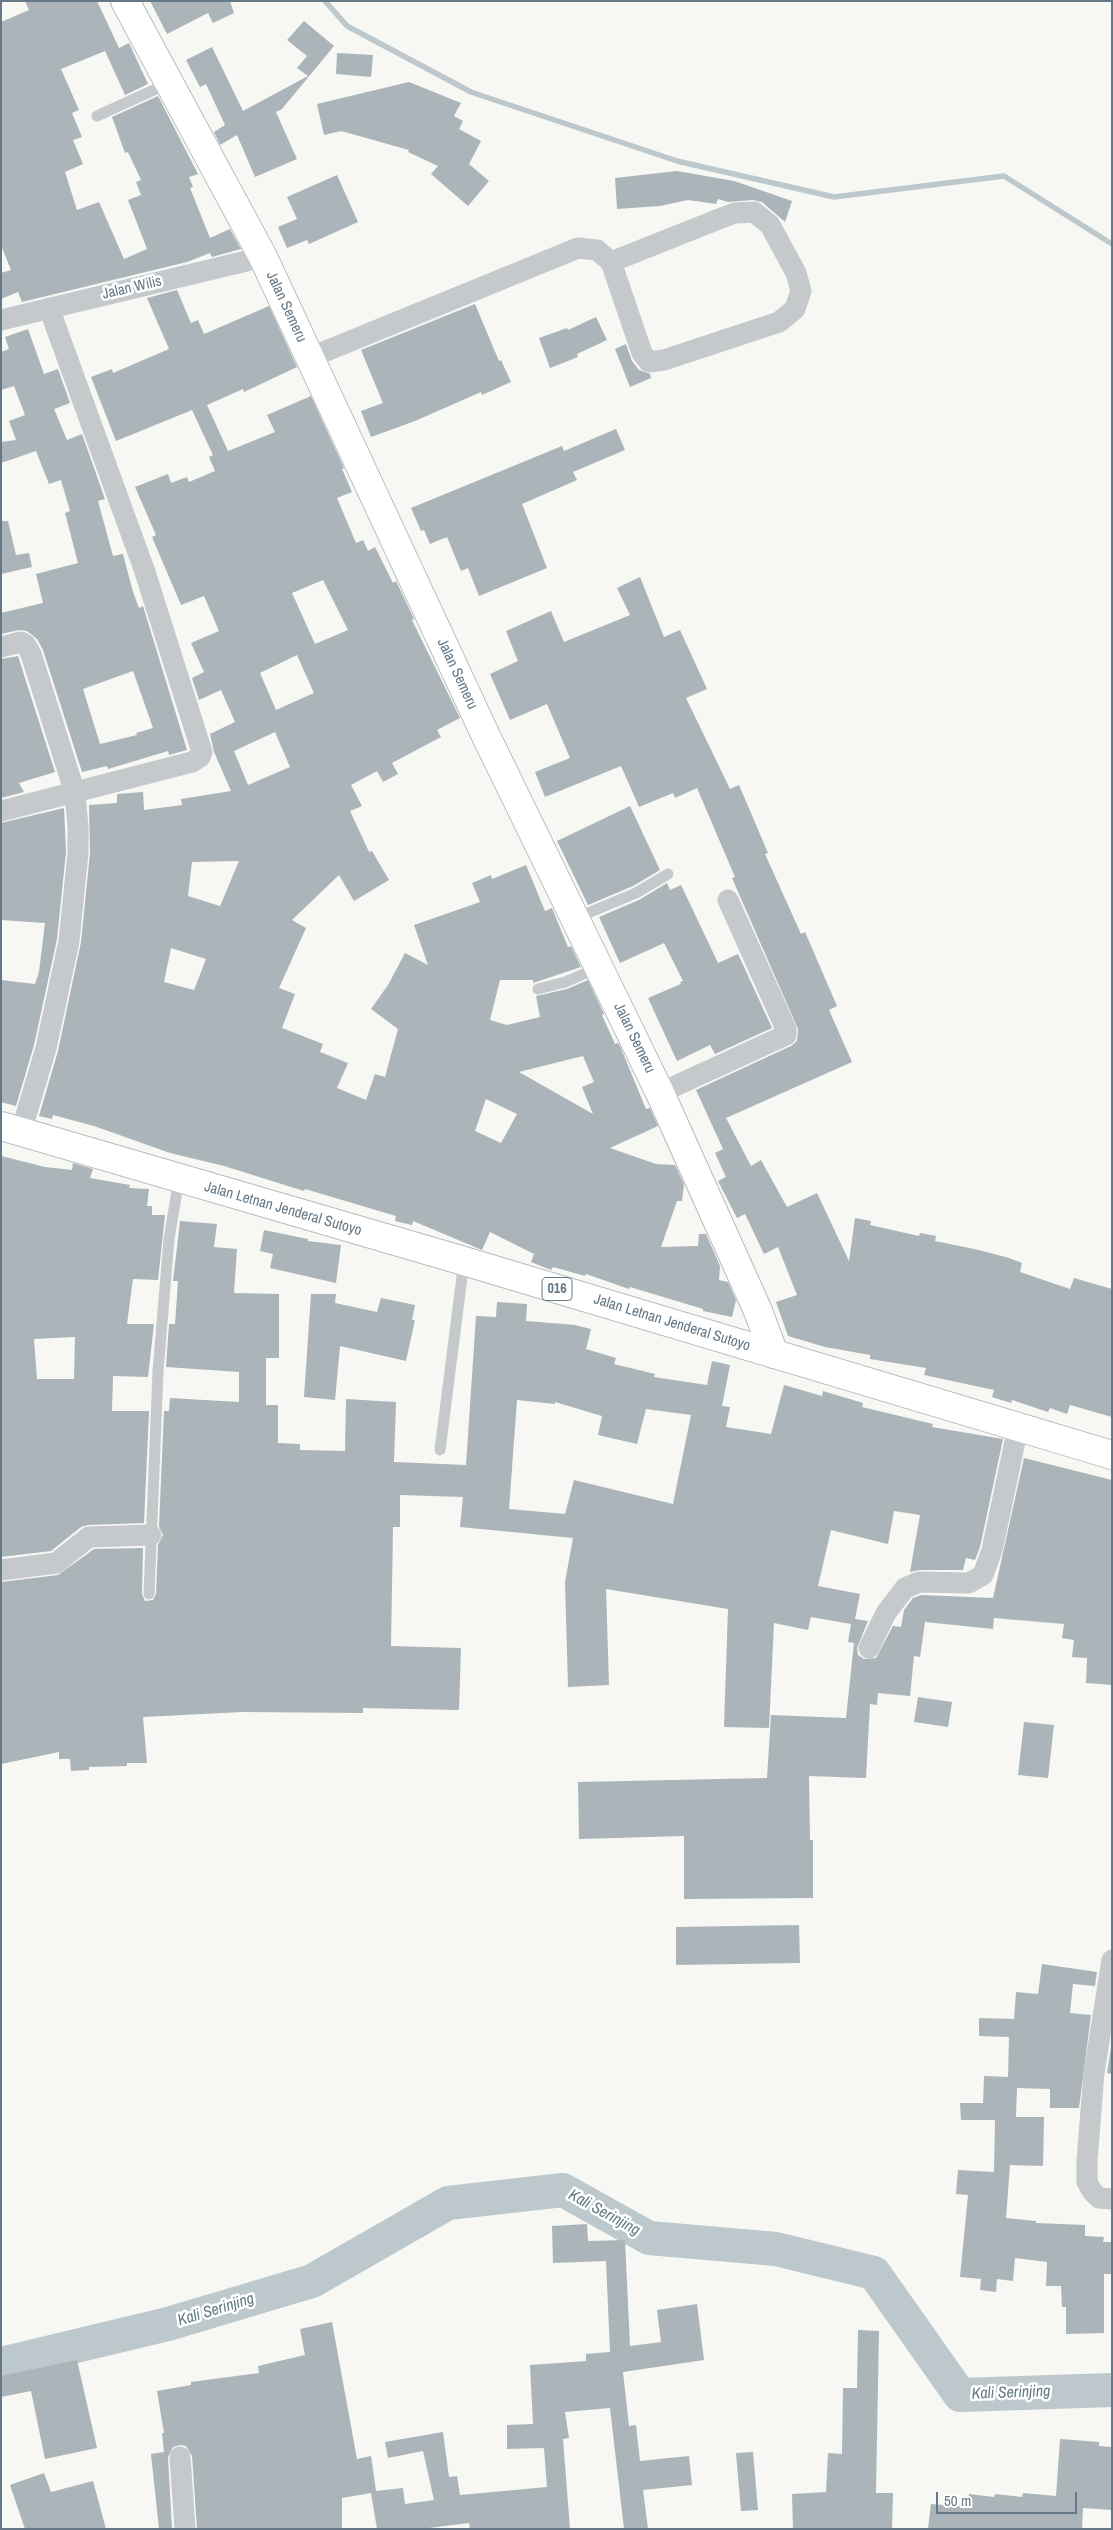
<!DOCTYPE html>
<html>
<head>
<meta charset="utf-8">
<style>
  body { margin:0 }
  #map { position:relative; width:1113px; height:2530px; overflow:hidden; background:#f7f7f4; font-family:"Archivo Narrow",sans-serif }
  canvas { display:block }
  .frame { position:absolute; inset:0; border:2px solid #657886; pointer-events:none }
  .scale { position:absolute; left:936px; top:2492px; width:141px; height:22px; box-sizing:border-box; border:2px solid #657886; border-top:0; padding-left:6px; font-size:15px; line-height:18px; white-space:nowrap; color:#657886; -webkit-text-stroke:4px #fff; paint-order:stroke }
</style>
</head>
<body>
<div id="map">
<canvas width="1113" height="2530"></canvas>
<div class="frame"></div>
<div class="scale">50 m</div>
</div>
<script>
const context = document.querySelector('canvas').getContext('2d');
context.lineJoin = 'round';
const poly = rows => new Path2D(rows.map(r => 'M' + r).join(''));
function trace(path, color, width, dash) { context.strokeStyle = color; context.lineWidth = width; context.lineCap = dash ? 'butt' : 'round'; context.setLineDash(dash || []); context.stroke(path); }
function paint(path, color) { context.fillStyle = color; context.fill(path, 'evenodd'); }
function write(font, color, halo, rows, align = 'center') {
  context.font = font + ' "Archivo Narrow",sans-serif'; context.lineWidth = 5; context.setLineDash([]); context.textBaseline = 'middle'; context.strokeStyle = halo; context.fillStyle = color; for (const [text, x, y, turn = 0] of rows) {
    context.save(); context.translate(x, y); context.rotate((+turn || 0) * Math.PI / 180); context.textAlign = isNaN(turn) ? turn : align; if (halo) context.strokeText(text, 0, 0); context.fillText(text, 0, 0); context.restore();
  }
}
const stream = poly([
  [325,1,347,26,471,92,677,161,834,197,1004,176,1112,244]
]);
const river = poly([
  [1,2364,168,2324,312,2281,448,2203,563,2190,649,2238,776,2249,874,2273,960,2395,1112,2390]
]);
const building = poly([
  [25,1,97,1,119,48,129,43,148,84,125,95,105,51,61,69,79,110,72,113,82,137,73,140,83,164,65,172,77,210,99,202,124,259,147,249,128,200,141,195,136,182,141,180,128,152,125,153,112,117,158,96,198,174,189,177,193,187,190,188,210,238,230,229,241,249,212,257,210,253,187,262,22,302,18,292,1,299,1,273,11,270,1,245,1,22,29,10],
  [150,1,230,1,234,13,213,23,208,13,167,34],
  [304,21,334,46,282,109,276,112,297,159,255,177,237,135,220,145,214,132,225,125,206,84,200,87,186,60,212,47,243,111,308,76,297,68,307,56,287,40],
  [337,53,373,55,371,77,336,74],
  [409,82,461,103,454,116,463,121,459,129,481,141,469,164,489,181,468,206,431,174,438,166,408,152,409,150,341,131,324,135,317,104],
  [677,171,734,181,792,201,785,222,762,202,753,200,728,202,718,199,716,204,688,200,660,206,617,209,615,178],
  [337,175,358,222,309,244,307,240,287,248,278,227,297,219,287,197],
  [177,290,191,323,198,320,204,334,269,306,297,367,244,392,243,389,207,405,228,451,275,432,267,415,311,396,344,468,342,469,352,492,337,498,356,543,363,540,368,551,375,547,393,583,396,581,414,619,412,620,460,718,437,730,441,737,392,763,398,774,383,782,377,771,351,785,362,806,350,811,369,852,372,851,389,880,354,901,339,875,292,920,306,928,279,988,295,994,282,1028,323,1044,320,1052,348,1063,337,1088,366,1100,375,1074,385,1077,398,1029,371,1009,388,985,405,953,428,965,414,925,480,902,472,883,491,875,492,879,526,865,545,911,552,908,568,947,571,946,581,967,533,983,533,980,500,980,490,1020,507,1025,540,1017,536,996,567,989,588,980,604,1014,602,1015,615,1044,618,1043,620,1046,646,1109,650,1108,658,1126,610,1148,656,1164,675,1165,684,1184,682,1201,677,1201,661,1247,698,1246,699,1234,706,1234,720,1266,719,1280,728,1282,736,1300,732,1317,703,1311,703,1309,630,1287,629,1289,586,1274,585,1276,553,1267,551,1270,531,1262,534,1254,490,1232,482,1250,413,1221,412,1225,395,1221,396,1216,305,1189,304,1191,224,1166,170,1153,94,1126,53,1115,52,1119,39,1116,58,1051,81,942,90,853,89,805,117,803,117,794,143,792,144,810,182,805,181,799,231,791,214,752,210,734,235,722,221,690,199,700,192,678,204,672,191,643,219,631,204,596,181,605,152,537,156,535,135,487,168,474,171,483,187,477,189,482,215,471,209,457,213,455,192,410,116,441,91,377,112,369,113,373,169,349,147,298],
  [323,580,348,630,315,644,292,593],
  [297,655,314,693,276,710,260,673],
  [275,732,290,767,248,785,234,751],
  [239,861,220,906,188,896,192,862],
  [171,948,206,959,194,990,164,982],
  [583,1056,594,1082,582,1087,593,1114,519,1072],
  [486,1099,517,1114,501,1143,475,1131],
  [475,304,499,361,501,360,511,382,482,395,481,392,415,421,371,437,361,411,383,403,361,350],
  [596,317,607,340,577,354,578,357,550,368,539,338,567,328,568,330],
  [28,329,44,374,58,369,70,403,54,409,67,440,82,434,105,499,98,501,113,556,123,554,133,592,139,608,143,606,187,750,169,755,168,751,108,769,107,766,82,772,43,650,37,639,27,631,19,630,1,634,1,613,43,603,36,574,78,563,65,513,70,511,61,480,49,484,36,451,1,463,1,442,16,440,9,421,25,415,14,386,1,390,1,352,9,349,5,337],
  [133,671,153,728,136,733,137,735,100,744,83,689],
  [626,344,632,361,639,370,650,374,651,378,630,387,615,349],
  [616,429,625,450,573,472,577,480,522,504,547,568,479,596,468,568,461,571,447,537,430,544,424,530,421,531,411,508,562,446,564,451],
  [1,521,8,521,16,555,29,553,32,567,1,574],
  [640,577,664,637,680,630,707,689,686,698,730,789,739,785,768,853,765,854,801,934,805,932,837,1006,829,1010,852,1062,726,1118,751,1166,761,1160,787,1207,817,1193,849,1261,855,1218,871,1221,870,1225,919,1236,920,1233,936,1236,935,1241,979,1250,1009,1258,1022,1263,1020,1272,1070,1289,1074,1278,1112,1289,1112,1417,1070,1405,1067,1414,1050,1408,1048,1412,1012,1400,1011,1403,992,1397,994,1390,924,1375,926,1368,870,1359,870,1355,825,1347,788,1336,776,1302,797,1295,778,1247,764,1254,745,1214,737,1218,718,1181,726,1177,715,1153,723,1149,696,1090,791,1046,797,1041,798,1029,732,878,735,877,697,788,675,798,673,793,639,807,621,766,545,797,535,772,570,758,547,704,510,720,490,674,518,661,506,631,551,611,564,642,630,615,617,588],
  [18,656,55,772,19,783,24,792,1,798,1,659],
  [630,806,660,870,633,886,588,905,557,841],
  [64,808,66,852,57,939,34,1045,16,1106,1,1102,1,980,35,984,39,972,45,923,1,920,1,823],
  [667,883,670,890,681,885,718,963,738,954,772,1028,715,1054,710,1045,677,1061,648,998,681,984,680,982,683,981,664,943,620,963,599,917,639,900],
  [1,1156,45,1167,72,1170,73,1163,93,1169,90,1178,130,1185,129,1188,149,1189,147,1206,152,1206,152,1215,165,1215,158,1280,133,1279,127,1324,154,1324,148,1377,113,1376,112,1411,149,1411,144,1523,88,1525,81,1527,51,1551,1,1557],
  [75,1337,74,1379,37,1379,34,1339],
  [180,1221,217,1224,214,1247,237,1249,234,1293,279,1294,279,1358,266,1358,266,1405,278,1405,278,1443,300,1444,300,1450,345,1451,346,1399,396,1402,394,1462,466,1465,476,1316,496,1317,497,1302,527,1304,526,1321,575,1325,591,1329,586,1349,616,1358,614,1364,655,1374,654,1377,707,1385,712,1361,730,1365,722,1406,730,1407,726,1427,771,1434,784,1385,822,1396,823,1391,863,1403,862,1407,933,1424,932,1427,1003,1439,980,1547,975,1560,966,1558,963,1570,919,1570,910,1572,920,1515,894,1511,888,1544,831,1530,818,1586,860,1594,855,1619,868,1621,857,1648,858,1655,864,1659,876,1658,893,1626,901,1627,904,1610,913,1598,921,1595,993,1598,1024,1458,1112,1480,1112,1685,1086,1683,1087,1658,1072,1657,1074,1640,1062,1638,1064,1624,994,1618,993,1629,925,1622,920,1657,914,1656,910,1696,878,1693,877,1705,870,1704,866,1778,809,1776,810,1840,813,1840,813,1898,684,1899,684,1836,579,1839,578,1782,767,1778,771,1715,846,1718,854,1643,848,1642,851,1624,811,1617,808,1630,774,1623,769,1728,724,1727,728,1609,606,1589,609,1685,568,1687,565,1582,573,1538,460,1527,463,1497,400,1495,400,1527,393,1527,391,1646,461,1648,459,1710,363,1708,363,1713,242,1712,143,1717,147,1763,127,1763,127,1766,89,1767,89,1770,71,1771,70,1759,59,1759,59,1752,1,1764,1,1582,58,1575,94,1549,143,1548,142,1594,145,1601,153,1600,156,1594,158,1545,163,1535,159,1526,164,1411,169,1411,170,1398,239,1402,239,1372,166,1367,169,1324,175,1324,178,1281,173,1281],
  [517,1400,555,1404,555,1402,602,1416,598,1435,637,1444,646,1409,691,1415,673,1504,574,1480,565,1514,509,1509],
  [264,1230,308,1239,308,1241,341,1245,336,1283,270,1268,273,1254,260,1251],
  [311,1294,336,1294,335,1303,377,1312,381,1298,415,1305,412,1320,415,1320,406,1361,340,1346,335,1400,304,1397],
  [918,1697,952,1702,948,1727,914,1722],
  [1024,1722,1054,1725,1048,1778,1018,1775],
  [799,1925,800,1963,676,1965,676,1927],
  [1042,1964,1097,1972,1095,1986,1073,1984,1070,2013,1091,2015,1079,2108,1050,2108,1050,2089,1017,2088,1016,2117,1044,2117,1043,2166,1010,2165,1006,2218,1036,2221,1036,2223,1085,2225,1085,2236,1104,2237,1103,2242,1112,2242,1112,2274,1104,2274,1104,2333,1066,2334,1066,2307,1062,2307,1061,2286,1046,2286,1047,2262,1015,2258,1013,2281,997,2279,996,2292,980,2290,981,2279,960,2277,968,2195,956,2194,958,2170,994,2172,995,2120,961,2120,960,2103,983,2103,984,2076,1008,2077,1009,2037,979,2036,979,2018,1014,2019,1016,1992,1038,1994],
  [1112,2041,1112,2074,1107,2073],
  [587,2224,588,2241,625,2240,630,2346,661,2342,657,2310,697,2304,704,2360,623,2372,629,2426,636,2425,640,2461,689,2456,692,2485,643,2490,648,2529,624,2529,610,2408,565,2412,569,2438,563,2439,570,2529,470,2529,469,2523,421,2529,377,2529,371,2493,342,2498,342,2529,197,2529,192,2456,186,2446,180,2445,173,2447,168,2457,172,2529,159,2529,151,2454,164,2452,162,2433,164,2433,157,2391,191,2385,191,2382,259,2373,258,2366,305,2355,300,2329,332,2322,357,2459,371,2456,376,2491,403,2488,405,2504,434,2500,423,2451,388,2458,385,2442,443,2432,449,2477,457,2476,460,2495,547,2487,544,2448,507,2449,507,2425,533,2424,530,2365,586,2361,586,2354,610,2352,606,2261,553,2263,552,2226],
  [858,2330,879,2331,876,2493,893,2493,892,2529,793,2529,792,2494,826,2492,828,2453,842,2454,843,2388,857,2388],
  [77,2360,97,2448,45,2459,31,2391,1,2397,1,2376],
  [1060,2439,1099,2442,1099,2446,1112,2447,1112,2510,1083,2508,1082,2529,928,2529,931,2504,967,2507,969,2494,994,2497,995,2494,1022,2497,1023,2493,1056,2496],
  [753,2452,758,2510,741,2511,736,2453],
  [44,2473,51,2492,93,2481,106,2529,25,2529,10,2485]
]);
const lane = poly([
  [97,116,169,83],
  [576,918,636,893,668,874],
  [538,989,565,982,600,967],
  [440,1450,464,1261],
  [149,1594,158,1371,169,1239,179,1179]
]);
const street = poly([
  [1,320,263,257],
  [309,358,578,248,597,250,611,262,642,353,649,362,664,360,779,322,795,309,801,291,796,273,770,225,754,212,735,213,719,219,611,262],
  [1,647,21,642,26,645,31,654,75,793,78,827,78,853,69,941,46,1048,21,1132],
  [1,811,192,762,200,757,202,752,144,569,49,308],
  [660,1093,786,1035,786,1029,728,900],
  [1,1570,56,1563,89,1537,151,1535],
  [869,1648,886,1613,905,1588,919,1582,969,1583,983,1575,992,1550,1018,1427],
  [1112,1960,1094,2073,1087,2161,1087,2182,1092,2191,1099,2198,1112,2199],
  [180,2457,185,2529]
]);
const secondary = poly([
  [125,1,263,257,485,734,660,1093,758,1311,774,1354]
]);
const primary = poly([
  [1,1126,464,1261,1112,1455]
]);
const shields = [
  [557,1289,30]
];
const shieldNames = [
  ["016",557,1289]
];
const streetNames = [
  ["Jalan Wilis",132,288,-13],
  ["Jalan Semeru",286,307,65],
  ["Jalan Semeru",457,674,65],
  ["Jalan Semeru",634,1038,64],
  ["Jalan Letnan Jenderal Sutoyo",283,1209,16],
  ["Jalan Letnan Jenderal Sutoyo",672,1323,17]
];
const waterNames = [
  ["Kali Serinjing",604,2213,29],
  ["Kali Serinjing",216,2310,-17],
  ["Kali Serinjing",1011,2393,-2]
];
trace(stream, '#bcc8cc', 5.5);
trace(river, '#bcc8cc', 34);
paint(building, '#abb4b9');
trace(secondary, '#b5bbbf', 30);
trace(primary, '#b8bcc0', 30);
trace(lane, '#c5c9cc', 11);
trace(street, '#c5c9cc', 21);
trace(secondary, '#fff', 28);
trace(primary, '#fff', 28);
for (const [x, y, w] of shields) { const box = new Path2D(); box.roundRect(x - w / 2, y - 11.5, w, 23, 4); context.fillStyle = '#fff'; context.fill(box); trace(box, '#657886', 1); }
write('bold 14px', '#657886', null, shieldNames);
write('15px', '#657886', '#fff', streetNames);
write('italic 16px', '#617a83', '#fff', waterNames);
</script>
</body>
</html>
